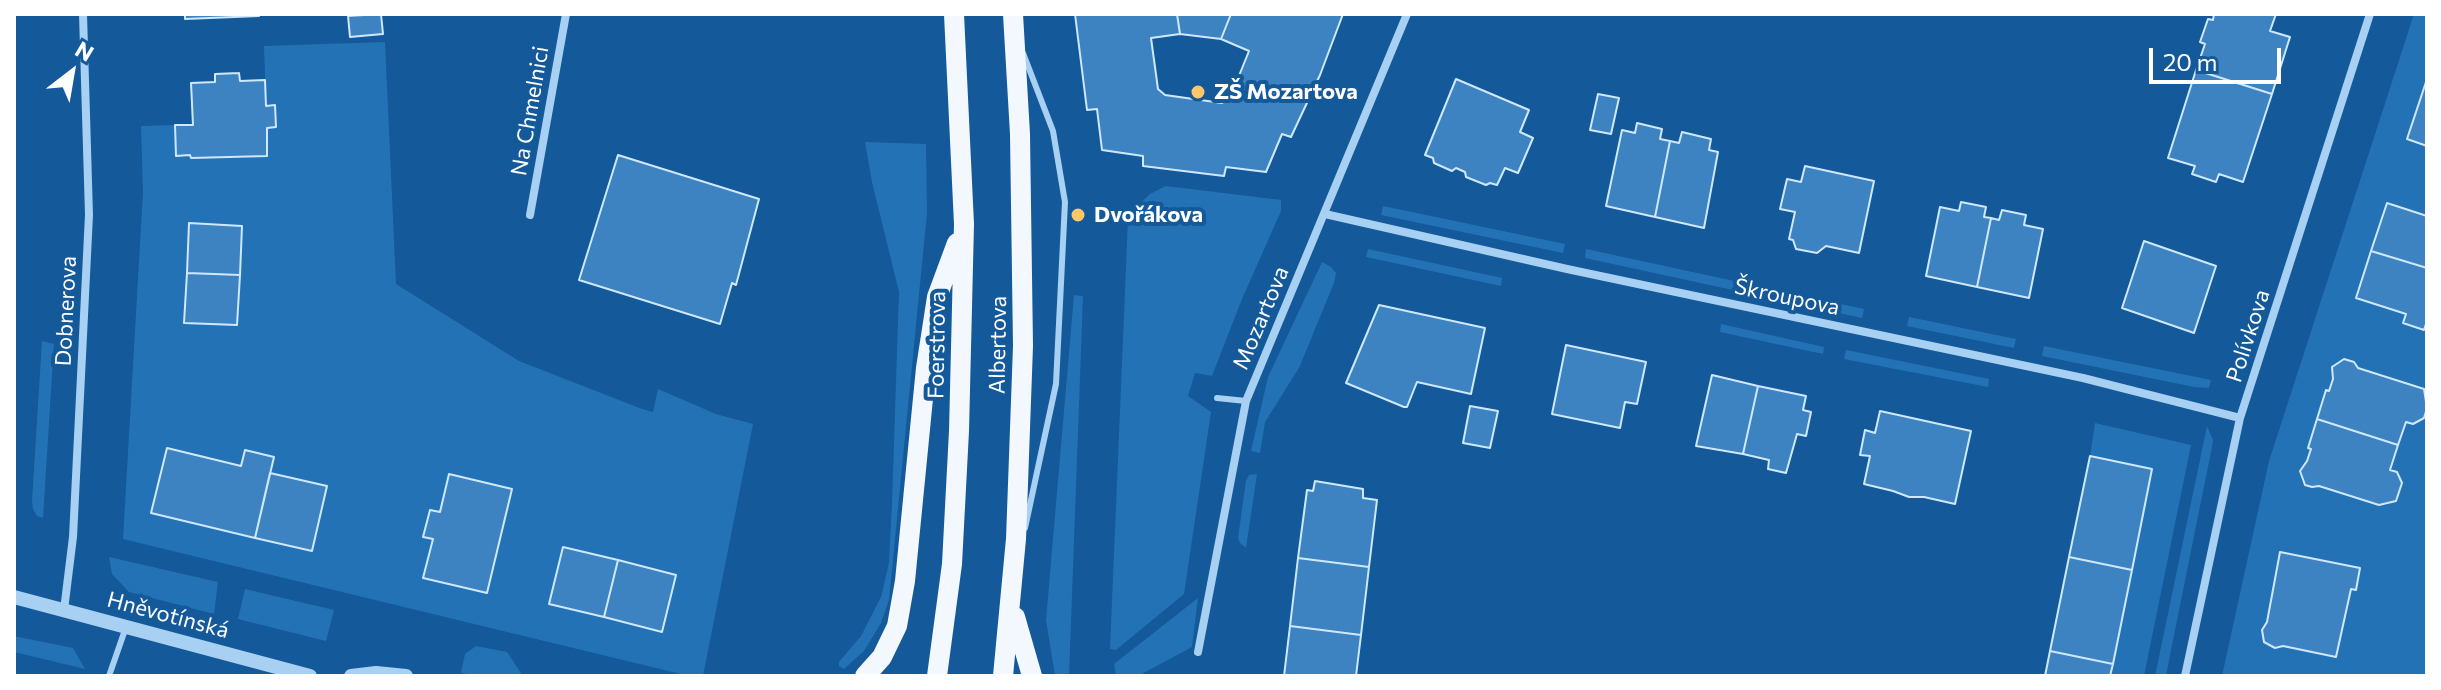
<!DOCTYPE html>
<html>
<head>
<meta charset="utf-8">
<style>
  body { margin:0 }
  #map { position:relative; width:2441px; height:690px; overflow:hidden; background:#145999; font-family:Commissioner,sans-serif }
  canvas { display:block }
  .frame { position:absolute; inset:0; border:16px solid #fff; pointer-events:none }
  .north { position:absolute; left:32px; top:32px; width:80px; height:80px; -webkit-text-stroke:6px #145999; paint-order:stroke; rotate:31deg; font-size:22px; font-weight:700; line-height:32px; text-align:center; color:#fff }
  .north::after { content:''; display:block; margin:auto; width:28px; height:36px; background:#fff; clip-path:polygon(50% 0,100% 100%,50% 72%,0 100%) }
  .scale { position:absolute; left:2149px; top:48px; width:132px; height:36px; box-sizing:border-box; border:4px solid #fff; border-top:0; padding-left:10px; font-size:24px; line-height:28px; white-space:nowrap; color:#fff; -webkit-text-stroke:6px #145999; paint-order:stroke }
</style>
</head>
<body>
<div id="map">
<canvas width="2441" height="690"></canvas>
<div class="frame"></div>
<div class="north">N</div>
<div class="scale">20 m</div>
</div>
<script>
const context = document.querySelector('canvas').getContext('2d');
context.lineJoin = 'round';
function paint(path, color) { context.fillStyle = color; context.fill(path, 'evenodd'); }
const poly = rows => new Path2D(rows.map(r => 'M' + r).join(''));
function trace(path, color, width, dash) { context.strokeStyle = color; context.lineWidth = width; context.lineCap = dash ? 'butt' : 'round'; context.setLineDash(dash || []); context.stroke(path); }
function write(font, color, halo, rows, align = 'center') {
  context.font = font + ' Commissioner,sans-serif'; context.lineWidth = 8; context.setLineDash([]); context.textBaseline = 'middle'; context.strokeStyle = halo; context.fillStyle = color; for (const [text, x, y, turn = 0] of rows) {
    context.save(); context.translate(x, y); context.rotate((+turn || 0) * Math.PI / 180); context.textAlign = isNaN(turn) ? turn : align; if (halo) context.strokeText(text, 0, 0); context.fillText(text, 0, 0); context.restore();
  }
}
const green = poly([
  [2414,14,2427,14,2427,79,2408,139,2427,146,2427,216,2387,203,2356,297,2406,314,2403,324,2423,330,2427,321,2427,395,2424,389,2358,368,2351,361,2344,359,2337,362,2332,369,2333,379,2329,391,2326,391,2308,447,2311,449,2307,461,2300,472,2302,481,2310,487,2319,486,2378,505,2385,505,2395,501,2390,470,2406,422,2424,418,2427,408,2427,676,2222,676,2269,461],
  [385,42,396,284,519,361,642,409,653,412,658,389,716,414,753,424,703,676,689,676,123,539,143,192,141,126,175,125,191,158,267,156,267,128,276,127,275,106,266,106,264,46],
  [865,142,926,144,927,213,889,600,881,623,864,651,844,669,839,666,839,662,861,636,881,597,889,563,892,503,899,292,872,182],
  [1166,186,1281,200,1281,211,1242,299,1212,376,1195,373,1188,396,1211,412,1184,594,1116,650,1110,649,1128,219,1134,209,1150,194],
  [1383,206,1565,244,1563,253,1381,215],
  [1368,249,1502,278,1501,286,1366,257],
  [1586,249,1864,309,1862,318,1585,258],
  [1322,262,1331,267,1336,273,1334,283,1299,368,1265,422,1260,453,1251,451,1268,377],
  [1074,295,1083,296,1069,676,1055,676,1046,620],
  [1909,317,2016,339,2014,348,1907,326],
  [1721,324,1824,347,1823,354,1720,332],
  [42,341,54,344,43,518,37,516,33,509,32,501],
  [2044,346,2211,380,2209,388,2194,387,2042,356],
  [1846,350,1989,379,1988,387,1844,359],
  [2095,423,2191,445,2144,676,2110,676,2152,469,2090,456],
  [2207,426,2213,440,2212,447,2172,645,2166,676,2155,676],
  [1257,474,1246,548,1240,543,1238,538,1246,481,1249,475],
  [109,557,218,582,214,614,129,592,112,574],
  [245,589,334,610,326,641,238,619],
  [1198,598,1192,647,1138,676,1116,676,1114,664],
  [14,636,73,648,85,669,14,652],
  [476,646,507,652,523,676,481,676,461,673,465,654]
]);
const building = poly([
  [185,14,259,14,259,16,185,19,185,14],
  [381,14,383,34,350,37,348,16,381,14],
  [1075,14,1177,14,1180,34,1151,38,1158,89,1165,95,1222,103,1230,98,1249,51,1221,39,1231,14,1343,14,1320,75,1291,137,1282,134,1266,172,1226,167,1224,176,1143,166,1143,156,1102,150,1097,109,1087,110,1075,14],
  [1177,14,1231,14,1221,39,1180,34,1177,14],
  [2214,14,2276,14,2270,31,2290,37,2272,94,2196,70,2205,44,2200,42,2208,19,2213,20,2214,14],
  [2196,70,2272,94,2243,182,2219,174,2216,182,2192,174,2195,166,2168,158,2196,70],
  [239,73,240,81,265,80,266,106,275,105,276,127,267,128,267,156,191,158,190,155,176,156,175,125,193,125,191,83,215,82,215,74,239,73],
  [1456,79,1529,110,1520,132,1533,138,1518,173,1505,168,1497,185,1490,183,1486,185,1466,177,1465,172,1456,168,1452,171,1434,163,1433,158,1425,155,1456,79],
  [2427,79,2427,146,2407,139,2427,79],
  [1598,94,1619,98,1611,134,1590,130,1598,94],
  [1637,123,1662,129,1660,139,1670,141,1655,217,1606,206,1622,130,1635,133,1637,123],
  [1682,132,1711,139,1709,150,1718,152,1704,228,1655,217,1670,141,1679,143,1682,132],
  [618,155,759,199,736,285,732,283,720,324,579,280,618,155],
  [1805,166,1874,181,1859,253,1826,246,1817,253,1796,249,1793,240,1789,239,1795,212,1780,209,1787,179,1801,182,1805,166],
  [1961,202,1986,207,1984,217,1991,218,1977,287,1926,276,1940,207,1959,211,1961,202],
  [2387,203,2427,216,2427,268,2371,251,2387,203],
  [2002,210,2026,215,2024,225,2043,229,2029,298,1977,287,1991,218,1999,220,2002,210],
  [189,223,242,226,240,275,187,273,189,223],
  [2144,241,2216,266,2194,333,2122,308,2144,241],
  [2371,251,2427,268,2427,321,2424,330,2403,323,2406,314,2356,298,2371,251],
  [187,273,240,275,237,325,184,323,187,273],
  [1379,305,1485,328,1471,394,1417,382,1407,407,1404,407,1346,383,1379,305],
  [1566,345,1646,362,1637,404,1625,402,1620,428,1552,414,1566,345],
  [2344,359,2354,362,2358,368,2424,389,2427,408,2424,418,2413,424,2406,422,2398,445,2317,419,2326,390,2329,391,2333,379,2332,367,2344,359],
  [1712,375,1758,386,1743,454,1696,446,1712,375],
  [1758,386,1806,396,1803,410,1811,412,1806,436,1797,434,1786,473,1768,469,1769,460,1743,454,1758,386],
  [1470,406,1498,411,1490,448,1463,443,1470,406],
  [1880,411,1971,431,1955,504,1924,497,1909,497,1893,491,1864,484,1870,456,1860,455,1865,430,1875,433,1880,411],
  [2317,419,2398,445,2390,470,2397,472,2402,483,2396,501,2379,505,2319,486,2312,487,2305,485,2300,471,2307,461,2311,449,2308,448,2317,419],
  [167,448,241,466,245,450,274,457,255,538,151,513,167,448],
  [2090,456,2152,469,2132,570,2069,557,2090,456],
  [270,473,327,486,312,551,255,538,270,473],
  [449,474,512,489,487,593,423,578,433,539,423,537,430,510,440,512,449,474],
  [1315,481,1363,489,1363,498,1377,500,1369,567,1298,558,1307,490,1313,491,1315,481],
  [563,547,618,560,604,617,549,604,563,547],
  [2280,552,2360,568,2356,590,2351,589,2336,657,2283,646,2275,648,2264,642,2262,630,2267,622,2280,552],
  [2069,557,2132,570,2113,664,2050,651,2069,557],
  [1298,558,1369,567,1361,635,1290,626,1298,558],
  [618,560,676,575,662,632,604,617,618,560],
  [1290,626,1361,635,1356,676,1284,676,1290,626],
  [2050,651,2113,664,2110,676,2045,676,2050,651]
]);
const service = poly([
  [1023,53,1053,131,1065,202,1056,384,1025,528],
  [1217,398,1246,401],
  [109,676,126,627]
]);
const minor = poly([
  [1325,214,1567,269,2083,378,2240,418],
  [530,215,566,14],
  [64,610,73,537,89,215,83,14],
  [1198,652,1246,401,1407,14],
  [2185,676,2240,418,2370,14]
]);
const tertiary = poly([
  [14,597,310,676],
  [351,676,376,673,406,676]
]);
const primary = poly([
  [1015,617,1032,676],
  [865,676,882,657,897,626,905,581,926,368,937,297,957,243],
  [937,676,952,564,959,431,964,224,954,14],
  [1003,676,1016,539,1023,346,1020,134,1013,14]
]);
const markers = [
  [1198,92,8,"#ffc769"],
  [1078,215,8,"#ffc769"]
];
const poiNames = [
  ["ZŠ Mozartova",1214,92],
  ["Dvořákova",1094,215]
];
const streetNames = [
  ["Na Chmelnici",530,111,-80],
  ["Škroupova",1787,297,12],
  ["Dobnerova",66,311,-87],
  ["Mozartova",1261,318,-67],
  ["Polívkova",2248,336,-72],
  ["Foerstrova",937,345,-89],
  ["Albertova",998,345,-89],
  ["Hněvotínská",168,615,15]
];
paint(green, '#2372b6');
paint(building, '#3d83c1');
trace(building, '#cfe8fd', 2);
trace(service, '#a7d0f3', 6);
trace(minor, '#a7d0f3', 8);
trace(tertiary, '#a7d0f3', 14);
trace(primary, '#f3f8ff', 20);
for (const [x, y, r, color] of markers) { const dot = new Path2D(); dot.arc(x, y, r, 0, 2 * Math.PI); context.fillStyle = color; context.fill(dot); trace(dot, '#145999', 3); }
write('bold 22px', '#fff', '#145999', poiNames, 'left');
write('22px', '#fff', '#145999', streetNames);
</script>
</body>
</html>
